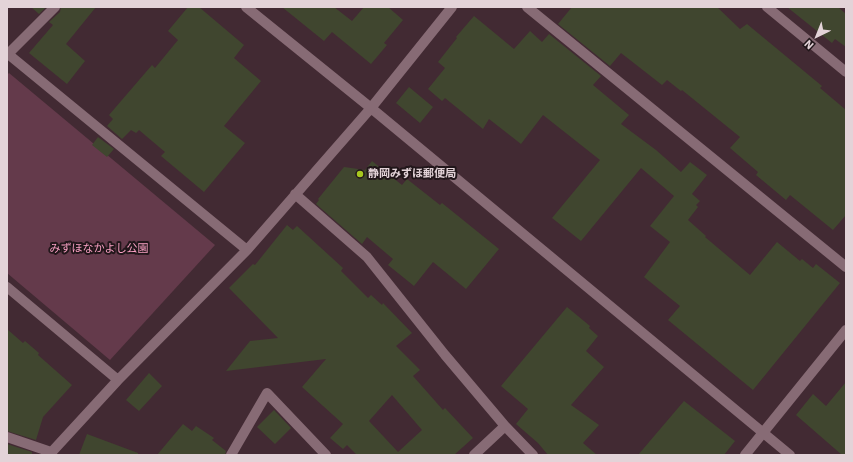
<!DOCTYPE html>
<html>
<head>
<meta charset="utf-8">
<style>
  body { margin:0 }
  #map { position:relative; width:853px; height:462px; overflow:hidden; background:#422a33; font-family:"IBM Plex Sans",sans-serif }
  canvas { display:block }
  .frame { position:absolute; inset:0; border:8px solid #e3d3d8; pointer-events:none }
  .north { position:absolute; left:797px; top:16px; width:40px; height:40px; -webkit-text-stroke:3px #21161a; paint-order:stroke; rotate:223deg; font-size:11px; font-weight:700; line-height:16px; text-align:center; color:#e3d3d8 }
  .north::after { content:''; display:block; margin:auto; width:14px; height:18px; background:#e3d3d8; clip-path:polygon(50% 0,100% 100%,50% 72%,0 100%) }
</style>
</head>
<body>
<div id="map">
<canvas width="853" height="462"></canvas>
<div class="frame"></div>
<div class="north">N</div>
</div>
<script>
const context = document.querySelector('canvas').getContext('2d');
context.lineJoin = 'round';
function paint(path, color) { context.fillStyle = color; context.fill(path, 'evenodd'); }
const poly = rows => new Path2D(rows.map(r => 'M' + r).join(''));
function trace(path, color, width, dash) { context.strokeStyle = color; context.lineWidth = width; context.lineCap = dash ? 'butt' : 'round'; context.setLineDash(dash || []); context.stroke(path); }
function write(font, color, halo, rows, align = 'center') {
  context.font = font + ' "IBM Plex Sans","Noto Sans JP",sans-serif'; context.lineWidth = 4; context.setLineDash([]); context.textBaseline = 'middle'; context.strokeStyle = halo; context.fillStyle = color; for (const [text, x, y, turn = 0] of rows) {
    context.save(); context.translate(x, y); context.rotate((+turn || 0) * Math.PI / 180); context.textAlign = isNaN(turn) ? turn : align; if (halo) context.strokeText(text, 0, 0); context.fillText(text, 0, 0); context.restore();
  }
}
const green = poly([
  [9,73,215,245,110,360,7,273,7,75]
]);
const building = poly([
  [31,7,46,7,39,14],
  [61,7,96,7,66,44,85,61,67,84,29,53,53,25,49,22,60,12],
  [188,7,199,7,244,45,234,58,261,81,224,126,245,143,204,192,161,156,165,152,139,130,136,133,131,130,122,139,107,126,113,119,109,115,152,65,155,68,178,40,168,31],
  [282,7,334,7,352,21,364,7,388,7,403,20,384,43,387,45,371,64,332,32,324,41],
  [572,7,717,7,740,29,747,24,822,86,820,88,846,110,846,215,833,230,790,195,786,200,756,175,758,172,730,148,740,137,682,90,681,91,667,80,662,85,621,53,610,66,558,24],
  [787,7,838,7,846,14,846,47,835,39,832,43],
  [474,16,514,49,530,31,542,42,549,34,601,76,593,85,629,115,621,124,656,150,681,172,690,162,707,175,692,194,700,201,696,205,698,207,688,220,706,236,705,237,750,275,777,242,800,261,802,259,813,268,816,264,840,283,753,390,668,320,680,306,644,277,670,242,650,226,674,196,641,168,581,241,552,218,600,160,543,115,521,144,489,119,483,129,445,98,442,101,428,89,445,68,438,62,457,38,456,37],
  [409,87,433,107,420,123,396,103],
  [98,137,114,149,107,157,92,145],
  [372,161,402,185,407,179,440,205,442,203,499,249,466,289,433,262,414,286,388,265,393,259,367,237,362,244,316,204,319,200,318,199,344,167,365,170],
  [287,225,293,230,297,226,343,268,341,271,368,298,371,295,382,305,383,303,412,333,396,346,420,370,413,376,443,410,445,408,473,438,454,455,357,455,347,445,343,449,330,438,343,424,302,387,326,359,226,371,250,341,278,338,229,288,253,264,255,265],
  [392,395,422,430,398,452,369,421],
  [567,307,590,326,589,328,598,336,586,351,604,367,571,405,599,425,583,443,597,455,548,455,538,443,516,424,528,409,501,386],
  [7,329,23,343,25,341,39,353,38,355,72,385,43,417,36,440,7,431],
  [149,373,162,386,139,411,126,400],
  [846,382,846,455,842,455,796,415,813,394,826,406],
  [684,401,735,441,724,455,638,455],
  [274,410,291,428,275,444,257,427],
  [183,424,192,431,196,426,214,438,212,440,226,451,225,455,157,455],
  [87,434,138,453,138,455,79,455],
  [7,444,32,452,32,455,7,455]
]);
const minor = poly([
  [246,7,371,108,790,455],
  [527,7,846,267],
  [767,7,846,72],
  [8,54,247,250],
  [7,55,55,7],
  [295,194,367,257,445,355,505,426,533,455],
  [7,287,118,380],
  [7,437,51,452],
  [49,455,118,380,247,250,371,108,452,7],
  [231,455,267,393,326,455],
  [474,455,505,426],
  [745,455,846,330]
]);
const markers = [
  [360,174,4,"#a7c81f"]
];
const poiNames = [
  ["静岡みずほ郵便局",368,174]
];
const parkNames = [
  ["みずほなかよし公園",99,249]
];
paint(green, '#643a4b');
paint(building, '#40462f');
trace(minor, '#876b75', 10);
for (const [x, y, r, color] of markers) { const dot = new Path2D(); dot.arc(x, y, r, 0, 2 * Math.PI); context.fillStyle = color; context.fill(dot); trace(dot, '#21161a', 1.5); }
write('bold 11px', '#e3d3d8', '#21161a', poiNames, 'left');
write('11px', '#f8a0c3', '#21161a', parkNames);
</script>
</body>
</html>
